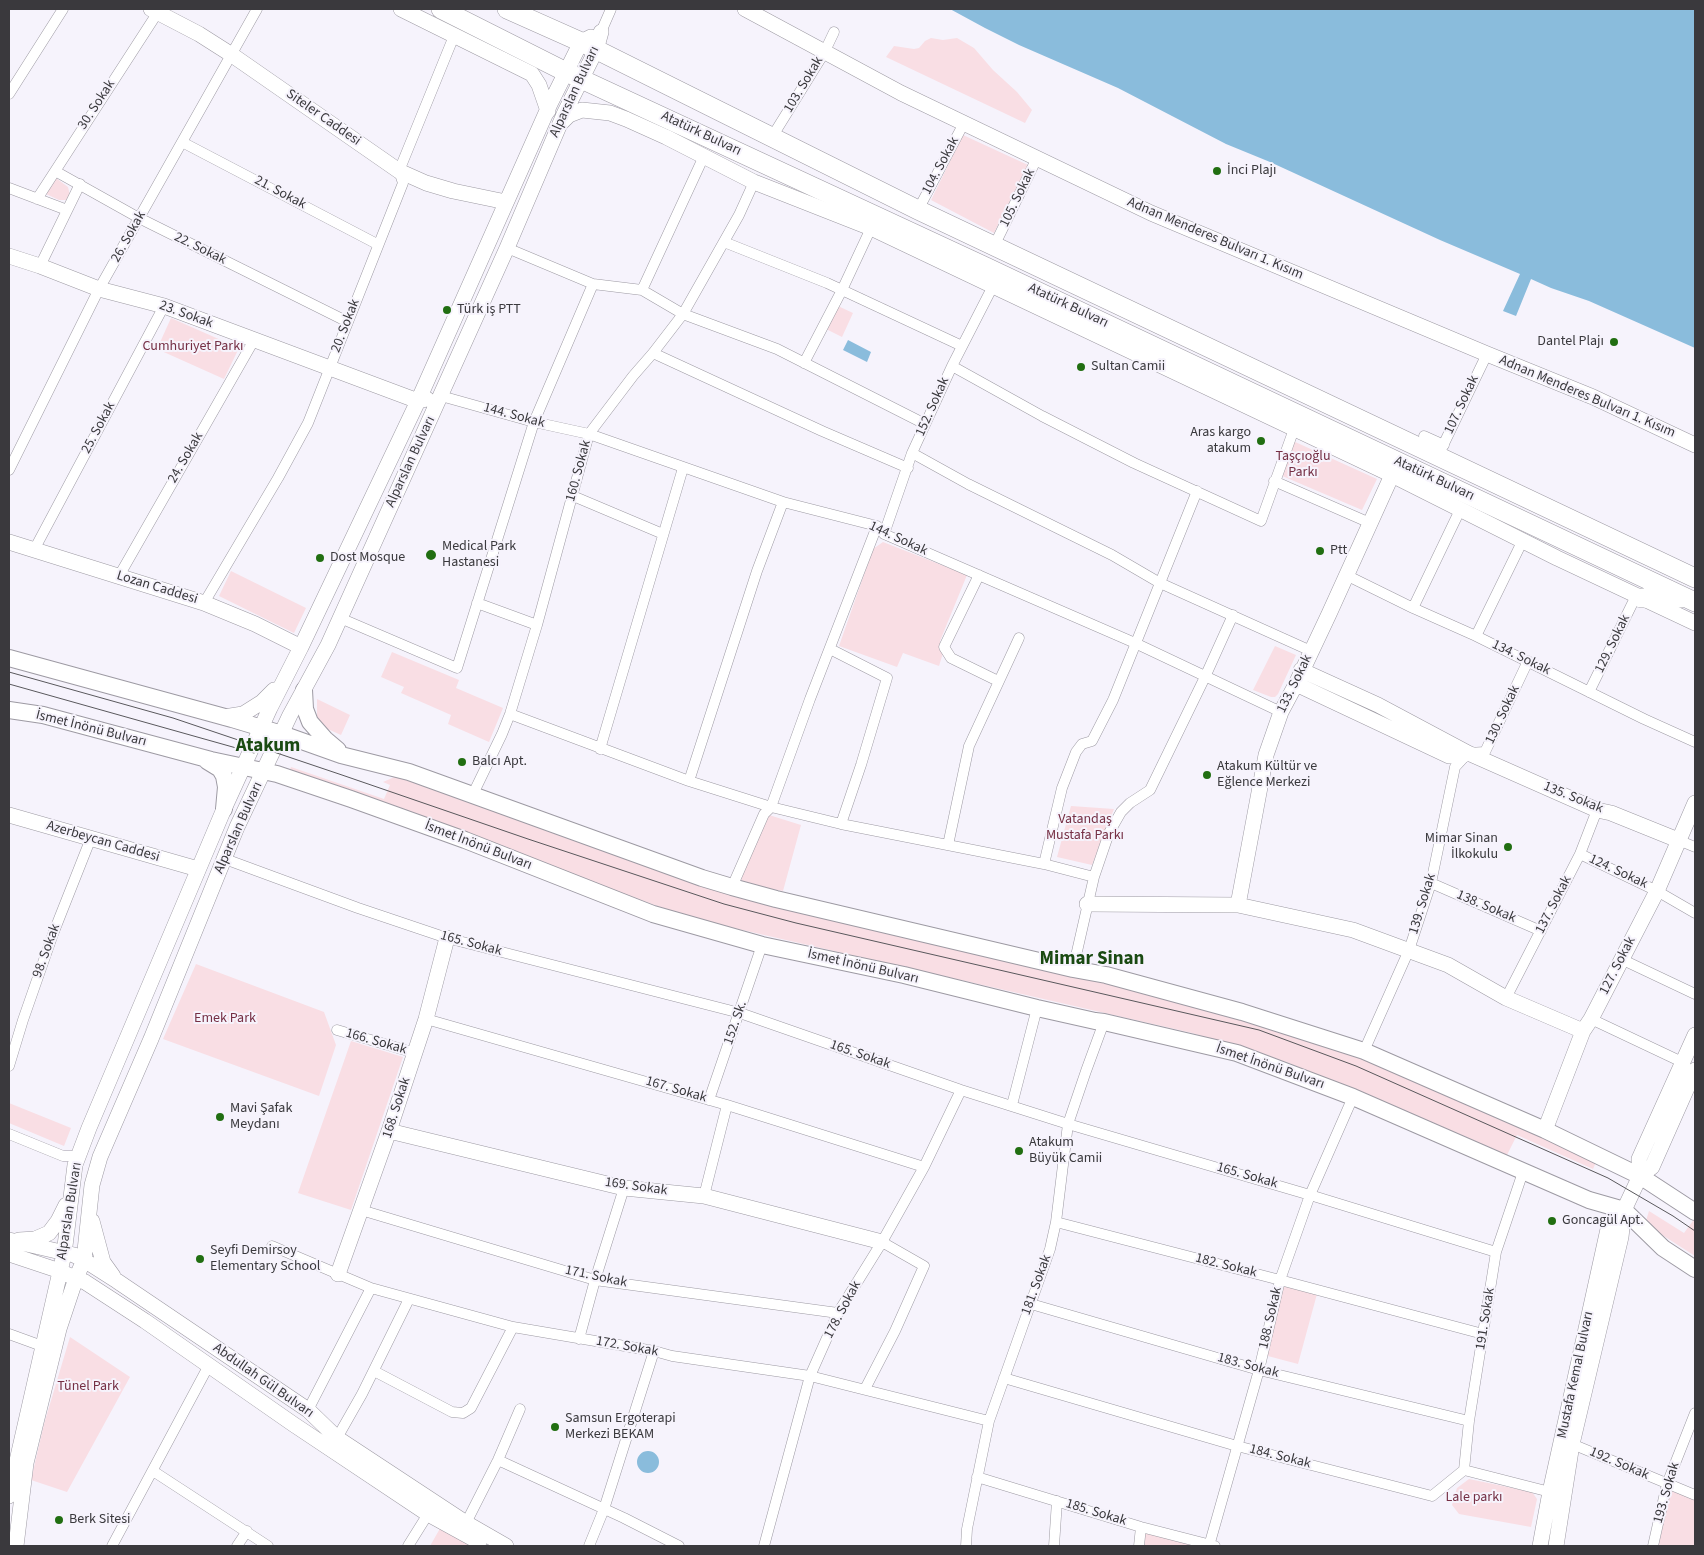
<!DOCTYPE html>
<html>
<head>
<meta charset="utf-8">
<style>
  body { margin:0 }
  #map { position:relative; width:1704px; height:1555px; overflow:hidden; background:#f6f3fc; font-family:"Source Sans 3",sans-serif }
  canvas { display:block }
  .frame { position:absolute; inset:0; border:10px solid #3a393d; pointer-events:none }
</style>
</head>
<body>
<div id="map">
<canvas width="1704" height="1555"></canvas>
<div class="frame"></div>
</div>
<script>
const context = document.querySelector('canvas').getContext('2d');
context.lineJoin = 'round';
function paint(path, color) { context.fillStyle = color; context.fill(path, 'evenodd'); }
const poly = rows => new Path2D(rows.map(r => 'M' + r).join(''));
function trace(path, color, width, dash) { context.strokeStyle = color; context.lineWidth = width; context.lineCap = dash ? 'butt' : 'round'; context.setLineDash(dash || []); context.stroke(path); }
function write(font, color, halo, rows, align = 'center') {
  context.font = font + ' "Source Sans 3",sans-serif'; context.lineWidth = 4; context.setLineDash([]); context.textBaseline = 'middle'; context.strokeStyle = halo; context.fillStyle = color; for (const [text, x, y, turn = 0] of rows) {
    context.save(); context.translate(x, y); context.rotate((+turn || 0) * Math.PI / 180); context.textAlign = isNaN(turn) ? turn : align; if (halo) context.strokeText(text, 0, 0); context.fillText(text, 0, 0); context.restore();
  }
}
const green = poly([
  [931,38,943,40,957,38,974,48,993,70,1017,92,1032,110,1025,123,886,57,894,46,914,49,919,48,925,41],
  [963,135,1028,165,994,233,931,200],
  [56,178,68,187,70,195,66,200,59,200,46,194,48,187],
  [838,306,853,313,842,337,826,329],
  [171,318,239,348,224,379,157,349],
  [1293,441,1377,479,1362,510,1280,475],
  [883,542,967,575,940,641,943,653,939,666,903,653,897,667,839,646,873,549],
  [231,571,306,608,294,633,219,596],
  [1275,646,1296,655,1278,694,1275,697,1271,697,1253,690],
  [392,652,459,680,456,688,503,708,489,742,448,724,451,715,401,693,404,687,381,677],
  [317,699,350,715,341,735,321,726,317,716],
  [291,767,384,799,390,785,383,782,399,775,708,885,1074,974,1342,1044,1598,1158,1593,1169,1517,1135,1505,1159,1289,1063,1192,1033,690,918,289,771],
  [1071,806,1114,809,1092,865,1057,857],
  [769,815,801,825,783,891,744,884,740,877],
  [196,964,324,1012,336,1045,319,1096,163,1039],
  [351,1041,403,1057,351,1210,298,1193],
  [9,1103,71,1128,64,1146,9,1123],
  [1649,1211,1684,1233,1695,1218,1695,1256,1645,1224],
  [1283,1284,1317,1294,1298,1364,1264,1355],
  [70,1337,130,1377,67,1492,31,1480,44,1424],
  [1469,1479,1532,1492,1537,1499,1531,1527,1459,1514,1452,1505,1457,1488],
  [1668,1486,1695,1496,1695,1546,1657,1546],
  [442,1525,480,1546,430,1546],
  [1141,1527,1209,1546,1139,1546]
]);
const water = poly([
  [950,9,1695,9,1695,348,1589,301,1551,288,1531,279,1516,316,1503,311,1520,274,1440,240,1270,162,1226,144,1118,88,1019,45,985,28],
  [848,340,871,352,867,362,843,350],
  '637 1462a11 11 0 1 1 22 0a11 11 0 1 1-22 0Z'
]);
const street = poly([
  [601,32,611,9],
  [9,94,63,9],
  [772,137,824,53,834,32],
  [182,142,377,244],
  [55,171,139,218,348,322],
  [9,188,67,210],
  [37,199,158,12],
  [918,210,964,123],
  [998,238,1037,158],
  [724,242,827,283,962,346],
  [507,248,593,284,642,290,683,314,777,349,925,424],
  [40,266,80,184],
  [642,290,704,156],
  [653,353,822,431,908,468],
  [804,363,842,290,871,228],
  [952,366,1042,416,1134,463,1261,521,1294,429],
  [441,396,534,422,589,434,783,502,877,526,884,534,1135,643,1281,712],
  [1424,436,1444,445],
  [912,453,968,484,1112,555,1160,583,1311,651],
  [1438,456,1487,354],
  [9,470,99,289,257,9],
  [1274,481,1370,523],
  [573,496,663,534],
  [877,526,810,699,771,807,841,824,1044,864],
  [884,534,912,453,952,366,993,286],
  [34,550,164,306],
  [979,575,944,647,951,658,998,681],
  [1346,575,1413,608,1476,636,1644,719,1695,742],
  [119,576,254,340],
  [204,603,278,478,308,423,403,183,399,171,454,36],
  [477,603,537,625],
  [1413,608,1460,510],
  [340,618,457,668,534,422,593,284],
  [1476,636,1523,540],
  [830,649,887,678,861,765,841,824],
  [1589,692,1636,596],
  [510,714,689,781,771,807,764,814,732,887],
  [600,749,683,468],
  [689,781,757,571,783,502],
  [473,794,502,734,510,714,537,625,589,434,633,376,653,353,683,314,739,215,754,182],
  [1678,840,1695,847],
  [948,845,969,746,1019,638],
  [1580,854,1657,891,1695,913],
  [225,859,358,908,447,938,740,1013,961,1090,1068,1124,1310,1195,1496,1252],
  [1094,877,1044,864,1062,788,1076,752,1082,744,1092,741,1113,700,1197,491],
  [1431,883,1541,931],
  [1621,959,1695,994],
  [1073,969,1094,877,1109,833,1121,812,1130,803,1150,790,1205,677,1233,615],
  [1506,998,1580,854,1597,810],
  [426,1019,727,1105,924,1167],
  [1591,1019,1682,1062],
  [337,1030,415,1053],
  [1364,1051,1409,950,1431,883,1455,767,1468,753,1485,752,1528,661],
  [9,1066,23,1020,53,934,91,838],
  [709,1100,762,945],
  [1012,1105,1037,1008],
  [9,1134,63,1156,78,1156],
  [704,1196,727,1105],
  [361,1210,595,1280,838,1313],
  [1056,1222,1280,1280,1483,1334],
  [272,1246,371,1288,513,1327,654,1351,672,1356,810,1376,989,1421],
  [1031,1304,1259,1370,1469,1421],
  [9,1334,42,1346],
  [579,1339,595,1280,624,1188],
  [374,1371,452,1412,463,1413,471,1408,513,1327],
  [1004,1378,1237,1446,1432,1496,1464,1470,1550,1492],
  [865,1389,895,1331,924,1266,882,1242],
  [308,1410,371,1288],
  [337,1438,362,1394,409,1299],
  [1572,1444,1695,1495],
  [498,1460,624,1518,679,1546],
  [1464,1470,1469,1421,1496,1252,1523,1172],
  [153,1471,268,1546],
  [977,1477,1141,1527,1215,1546],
  [466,1523,498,1460,520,1409],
  [112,1546,209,1365],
  [237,1546,247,1531],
  [408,1546,428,1514],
  [589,1546,604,1509,654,1351],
  [764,1546,810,1376,838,1313,882,1242,924,1167,961,1090],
  [966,1546,967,1529,989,1421,1050,1249,1056,1222,1068,1124,1086,1071,1104,1022],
  [1054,1546,1057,1501],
  [1139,1546,1141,1527],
  [1209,1546,1259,1370,1280,1280,1310,1195,1353,1097],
  [1653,1546,1667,1484,1695,1413]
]);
const secondary = poly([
  [151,9,199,34,232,55,399,171,426,183,453,191,506,202],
  [401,9,532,74,539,85,548,111],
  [745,9,901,93,1151,213,1487,354,1593,397,1695,445],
  [561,123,569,115,582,110,610,113,626,119,666,137,754,182,871,228,993,286,1392,475,1557,558,1695,623],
  [9,256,40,266,99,289,164,306,418,401,427,399],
  [9,542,204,603,255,624,301,647],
  [1301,670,1378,705,1468,753,1597,810,1611,813,1678,840],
  [1296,684,1449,756,1461,756,1468,753],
  [224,717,243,714,262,702,274,690],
  [9,815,198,869],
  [1087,904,1238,905,1353,930,1448,965,1506,998,1583,1031],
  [1238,905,1266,755,1281,712,1296,684,1329,614,1392,475],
  [1545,1130,1583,1031,1591,1019,1657,891,1695,803],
  [389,1131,624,1188,704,1196,882,1242],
  [1640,1176,1639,1159,1695,1035],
  [92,1221,103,1262,113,1276],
  [9,1240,74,1255,84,1260,117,1281,308,1410,337,1438,466,1523,506,1546],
  [19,1240,35,1239,49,1233,58,1221,66,1205],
  [9,1254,54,1269,85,1282,145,1321,293,1424,428,1514,479,1542],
  [338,1274,389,1131,426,1019,447,938],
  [9,1496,64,1254,75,1165,89,1128,224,809,270,708,301,647,418,401,550,104,581,42,591,37],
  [16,1546,26,1463,59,1329,76,1278,84,1260,92,1185,100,1157,151,1039,237,827,290,715,328,645,507,248,565,112,596,50,601,32],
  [1540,1546,1550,1492,1608,1229,1624,1210],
  [1556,1546,1572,1444,1621,1237,1624,1210,1640,1176,1652,1167,1695,1070]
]);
const primary = poly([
  [9,658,232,719,282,734,341,755,409,772,702,878,732,887,776,899,1073,969,1106,975,1242,1012,1364,1051,1545,1130,1640,1176,1695,1212],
  [304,690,305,709,310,722,325,739,338,750],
  [9,710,43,715,211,760,277,774,351,799,465,840,653,914,762,945,904,975,1037,1008,1095,1021,1104,1022,1237,1053,1353,1097,1589,1200,1624,1210,1663,1248,1695,1269],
  [207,761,220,769,224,776,226,787,224,809]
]);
const highway = poly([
  [441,9,566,72,984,266,1695,602],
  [507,9,581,42,918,210,1695,578],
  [1641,598,1682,598]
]);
const tram = poly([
  [9,672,173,718,342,775,528,839,724,904,796,923,1259,1030,1356,1066,1608,1178,1673,1216,1695,1231],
  [9,684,254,753]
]);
const markers = [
  [1217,171,5,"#216e11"],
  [447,310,5,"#216e11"],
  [1614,342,5,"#216e11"],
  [1081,367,5,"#216e11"],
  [1261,441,5,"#216e11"],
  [1320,551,5,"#216e11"],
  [431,555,6,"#216e11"],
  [320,558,5,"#216e11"],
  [462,762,5,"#216e11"],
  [1207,775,5,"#216e11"],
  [1508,847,5,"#216e11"],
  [220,1117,5,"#216e11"],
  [1019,1151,5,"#216e11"],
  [1552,1221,5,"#216e11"],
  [200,1259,5,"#216e11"],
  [555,1427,5,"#216e11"],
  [59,1520,5,"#216e11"]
];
const streetNames = [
  ["103. Sokak",804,85,-59],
  ["Alparslan Bulvarı",575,92,-65],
  ["30. Sokak",97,105,-57],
  ["Siteler Caddesi",323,118,35],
  ["Atatürk Bulvarı",701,134,25],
  ["104. Sokak",941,166,-62],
  ["21. Sokak",280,193,28],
  ["105. Sokak",1018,198,-64],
  ["26. Sokak",129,237,-61],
  ["Adnan Menderes Bulvarı 1. Kısım",1215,239,23],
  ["22. Sokak",200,249,26],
  ["Atatürk Bulvarı",1068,306,25],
  ["23. Sokak",186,315,20],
  ["20. Sokak",346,326,-69],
  ["Adnan Menderes Bulvarı 1. Kısım",1587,397,23],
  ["107. Sokak",1462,405,-65],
  ["152. Sokak",933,407,-66],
  ["144. Sokak",514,416,15],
  ["25. Sokak",99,428,-62],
  ["24. Sokak",186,458,-60],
  ["Alparslan Bulvarı",411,462,-65],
  ["160. Sokak",579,471,-75],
  ["Atatürk Bulvarı",1434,479,25],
  ["144. Sokak",898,539,25],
  ["Lozan Caddesi",157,588,17],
  ["129. Sokak",1613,644,-64],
  ["134. Sokak",1521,658,26],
  ["133. Sokak",1295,684,-64],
  ["130. Sokak",1503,715,-65],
  ["İsmet İnönü Bulvarı",91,729,14],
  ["135. Sokak",1573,798,22],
  ["Alparslan Bulvarı",239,828,-66],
  ["Azerbeycan Caddesi",103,842,16],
  ["İsmet İnönü Bulvarı",478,846,21],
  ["124. Sokak",1618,872,25],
  ["139. Sokak",1423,904,-73],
  ["137. Sokak",1554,905,-63],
  ["138. Sokak",1486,907,23],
  ["165. Sokak",471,944,15],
  ["98. Sokak",47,951,-70],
  ["127. Sokak",1618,966,-63],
  ["İsmet İnönü Bulvarı",863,967,13],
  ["152. Sk.",736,1023,-71],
  ["166. Sokak",376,1042,16],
  ["165. Sokak",860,1055,19],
  ["İsmet İnönü Bulvarı",1270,1067,19],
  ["167. Sokak",676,1090,16],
  ["168. Sokak",397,1108,-72],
  ["165. Sokak",1247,1176,16],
  ["169. Sokak",636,1187,8],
  ["Alparslan Bulvarı",70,1211,-81],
  ["182. Sokak",1226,1266,14],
  ["171. Sokak",596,1277,12],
  ["181. Sokak",1037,1285,-70],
  ["178. Sokak",843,1310,-62],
  ["188. Sokak",1271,1318,-77],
  ["191. Sokak",1486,1319,-81],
  ["172. Sokak",627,1347,10],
  ["183. Sokak",1248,1366,15],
  ["Mustafa Kemal Bulvarı",1576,1375,-78],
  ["Abdullah Gül Bulvarı",263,1381,35],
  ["184. Sokak",1280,1457,14],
  ["192. Sokak",1619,1464,23],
  ["193. Sokak",1667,1493,-74],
  ["185. Sokak",1096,1513,17]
];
const poiNames = [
  ["İnci Plajı",1227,171],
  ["Türk iş PTT",457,310],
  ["Dantel Plajı",1604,342,"right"],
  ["Sultan Camii",1091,367],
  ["Aras kargo",1251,433,"right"],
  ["atakum",1251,449,"right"],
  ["Medical Park",442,547],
  ["Hastanesi",442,563],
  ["Ptt",1330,551],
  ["Dost Mosque",330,558],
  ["Balcı Apt.",472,762],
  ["Atakum Kültür ve",1217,767],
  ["Eğlence Merkezi",1217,783],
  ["Mimar Sinan",1498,839,"right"],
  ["İlkokulu",1498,855,"right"],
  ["Mavi Şafak",230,1109],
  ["Meydanı",230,1125],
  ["Atakum",1029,1143],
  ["Büyük Camii",1029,1159],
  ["Goncagül Apt.",1562,1221],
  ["Seyfi Demirsoy",210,1251],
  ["Elementary School",210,1267],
  ["Samsun Ergoterapi",565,1419],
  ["Merkezi BEKAM",565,1435],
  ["Berk Sitesi",69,1520]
];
const parkNames = [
  ["Cumhuriyet Parkı",193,347],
  ["Taşçıoğlu",1303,457],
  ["Parkı",1303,473],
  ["Vatandaş",1085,820],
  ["Mustafa Parkı",1085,836],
  ["Emek Park",225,1019],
  ["Tünel Park",88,1387],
  ["Lale parkı",1474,1498]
];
const districtNames = [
  ["Atakum",268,747],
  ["Mimar Sinan",1092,960]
];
paint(green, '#f9dee4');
paint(water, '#8abcdc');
trace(street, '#9d9aa3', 11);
trace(secondary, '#9d9aa3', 16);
trace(primary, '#9d9aa3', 18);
trace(highway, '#9d9aa3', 20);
trace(street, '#fff', 10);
trace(secondary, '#fff', 15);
trace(primary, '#fff', 16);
trace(highway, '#fff', 19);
trace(tram, '#59585c', 1);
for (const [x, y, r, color] of markers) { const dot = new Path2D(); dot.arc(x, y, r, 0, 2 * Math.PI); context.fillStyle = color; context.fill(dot); trace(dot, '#f6f3fc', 2); }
write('14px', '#3a393d', '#f6f3fc', streetNames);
write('14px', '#3a393d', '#f6f3fc', poiNames, 'left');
write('14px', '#752f44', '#f6f3fc', parkNames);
write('bold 19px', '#1a4a12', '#f6f3fc', districtNames);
</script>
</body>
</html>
